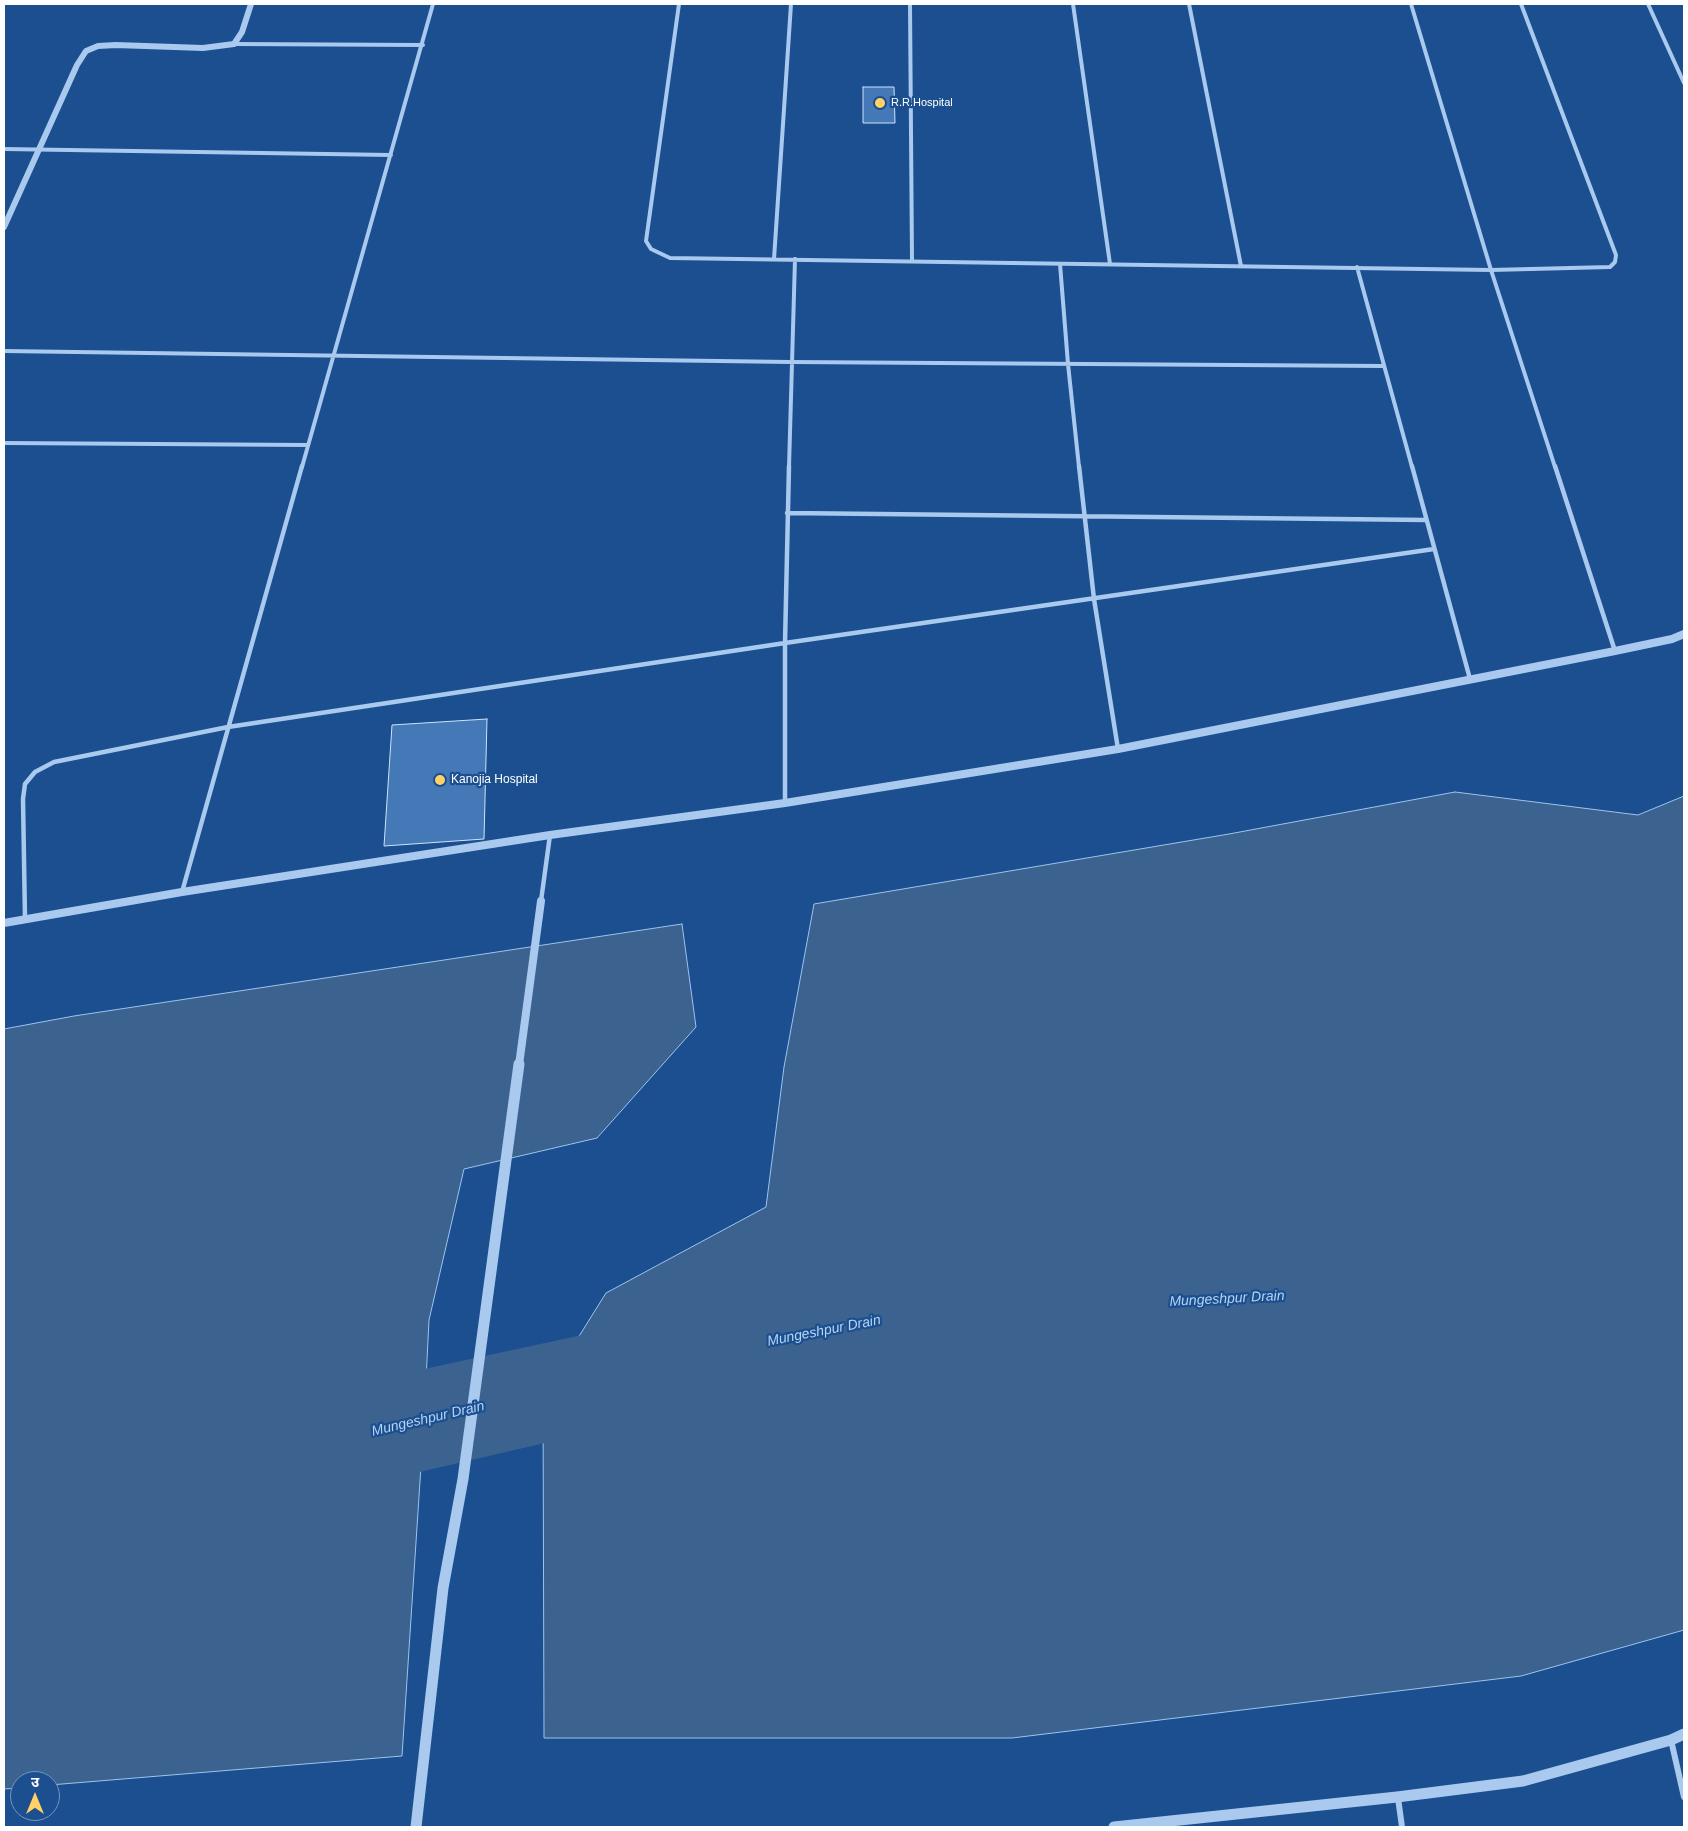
<!DOCTYPE html>
<html>
<head>
<meta charset="utf-8">
<style>
  body { margin:0 }
  #map { position:relative; width:1688px; height:1831px; overflow:hidden; background:#1b4f8f; font-family:Helvetica,"Noto Sans Devanagari",sans-serif }
  canvas { display:block }
  .frame { position:absolute; inset:0; border:5px solid #fff; pointer-events:none }
  .north { position:absolute; left:10px; top:1771px; width:50px; height:50px; box-sizing:border-box; background:#1b4f8f; border:1px solid #7695bc; border-radius:50%; rotate:0deg; font-size:14px; font-weight:700; line-height:20px; text-align:center; color:#fff }
  .north::after { content:''; display:block; margin:auto; width:18px; height:22px; background:#ffd166; clip-path:polygon(50% 0,100% 100%,50% 72%,0 100%) }
</style>
</head>
<body>
<div id="map">
<canvas width="1688" height="1831"></canvas>
<div class="frame"></div>
<div class="north">उ</div>
</div>
<script>
const context = document.querySelector('canvas').getContext('2d');
context.lineJoin = 'round';
function paint(path, color) { context.fillStyle = color; context.fill(path, 'evenodd'); }
const poly = rows => new Path2D(rows.map(r => 'M' + r).join(''));
function trace(path, color, width, dash) { context.strokeStyle = color; context.lineWidth = width; context.lineCap = dash ? 'butt' : 'round'; context.setLineDash(dash || []); context.stroke(path); }
function write(font, color, halo, rows, align = 'center') {
  context.font = font + ' Helvetica,sans-serif'; context.lineWidth = 4.5; context.setLineDash([]); context.textBaseline = 'middle'; context.strokeStyle = halo; context.fillStyle = color; for (const [text, x, y, turn = 0] of rows) {
    context.save(); context.translate(x, y); context.rotate((+turn || 0) * Math.PI / 180); context.textAlign = isNaN(turn) ? turn : align; if (halo) context.strokeText(text, 0, 0); context.fillText(text, 0, 0); context.restore();
  }
}
const water = poly([
  [1455,792,1638,815,1684,796,1684,1630,1521,1676,1012,1738,544,1738,543,1394,606,1293,766,1207,784,1067,814,904,1229,834,1455,792],
  [682,924,696,1027,597,1138,464,1169,429,1320,424,1420,402,1756,50,1785,50,1781,20,1781,20,1788,4,1789,4,1029,74,1016,682,924]
]);
const river = poly([
  [666,1317,703,1331,719,1366,703,1401,666,1415,303,1499,265,1483,249,1447,265,1411,303,1395,666,1317]
]);
const building = poly([
  [863,87,894,87,895,123,863,123,863,87],
  [487,719,484,839,384,846,392,725,487,719]
]);
const minorFar2 = poly([
  [679,4,646,241,651,249,670,258,1491,270,1610,267,1615,262,1616,255,1521,4],
  [910,4,912,261],
  [1073,4,1110,264],
  [1189,4,1241,266],
  [1411,4,1491,270,1555,467],
  [1648,4,1684,83],
  [234,44,423,45],
  [4,149,391,155],
  [774,259,791,4],
  [1060,264,1068,364,1079,467],
  [1357,267,1412,467],
  [4,351,790,362,1384,366],
  [4,443,308,445],
  [302,467,433,4],
  [789,467,795,259]
]);
const minorFar1 = poly([
  [1079,466,1094,599,1118,749],
  [1412,466,1470,679],
  [1555,466,1615,651],
  [787,513,1426,520],
  [785,803,785,643,789,466],
  [182,892,302,466],
  [541,901,550,835],
  [25,919,23,799,25,784,35,772,54,762,228,727,785,643,1434,549]
]);
const minor = poly([
  [1671,1740,1684,1797],
  [1398,1798,1402,1827]
]);
const tertiaryFar2 = poly([
  [4,227,77,65,86,51,98,46,116,45,203,48,234,44,242,32,251,4]
]);
const tertiaryFar1 = poly([
  [4,923,182,892,550,835,785,803,1118,749,1615,651,1672,639,1684,634],
  [519,1065,541,901]
]);
const tertiary = poly([
  [416,1827,443,1588,463,1479,519,1064],
  [1114,1827,1397,1797,1523,1781,1671,1740,1684,1734]
]);
const markers = [
  [880,103,6,"#ffd166"],
  [440,780,6,"#ffd166"]
];
const farPoinames = [
  ["R.R.Hospital",891,103]
];
const poiNames = [
  ["Kanojia Hospital",451,780]
];
const waterNames = [
  ["Mungeshpur Drain",1227,1299,-3],
  ["Mungeshpur Drain",824,1331,-11],
  ["Mungeshpur Drain",428,1419,-13]
];
paint(water, '#3c6290');
trace(water, '#9cc4f0', 1);
paint(river, '#3c6290');
paint(building, '#4478b7');
trace(building, '#cfe3fa', 1);
trace(minorFar2, '#a9c9ee', 4);
trace(minorFar1, '#a9c9ee', 4.5);
trace(minor, '#a9c9ee', 6);
trace(tertiaryFar2, '#a9c9ee', 6);
trace(tertiaryFar1, '#a9c9ee', 8);
trace(tertiary, '#a9c9ee', 11);
for (const [x, y, r, color] of markers) { const dot = new Path2D(); dot.arc(x, y, r, 0, 2 * Math.PI); context.fillStyle = color; context.fill(dot); trace(dot, '#1b4f8f', 2); }
write('11px', '#fff', '#1b4f8f', farPoinames, 'left');
write('12px', '#fff', '#1b4f8f', poiNames, 'left');
write('italic 14px', '#b5d3f5', '#1b4f8f', waterNames);
</script>
</body>
</html>
